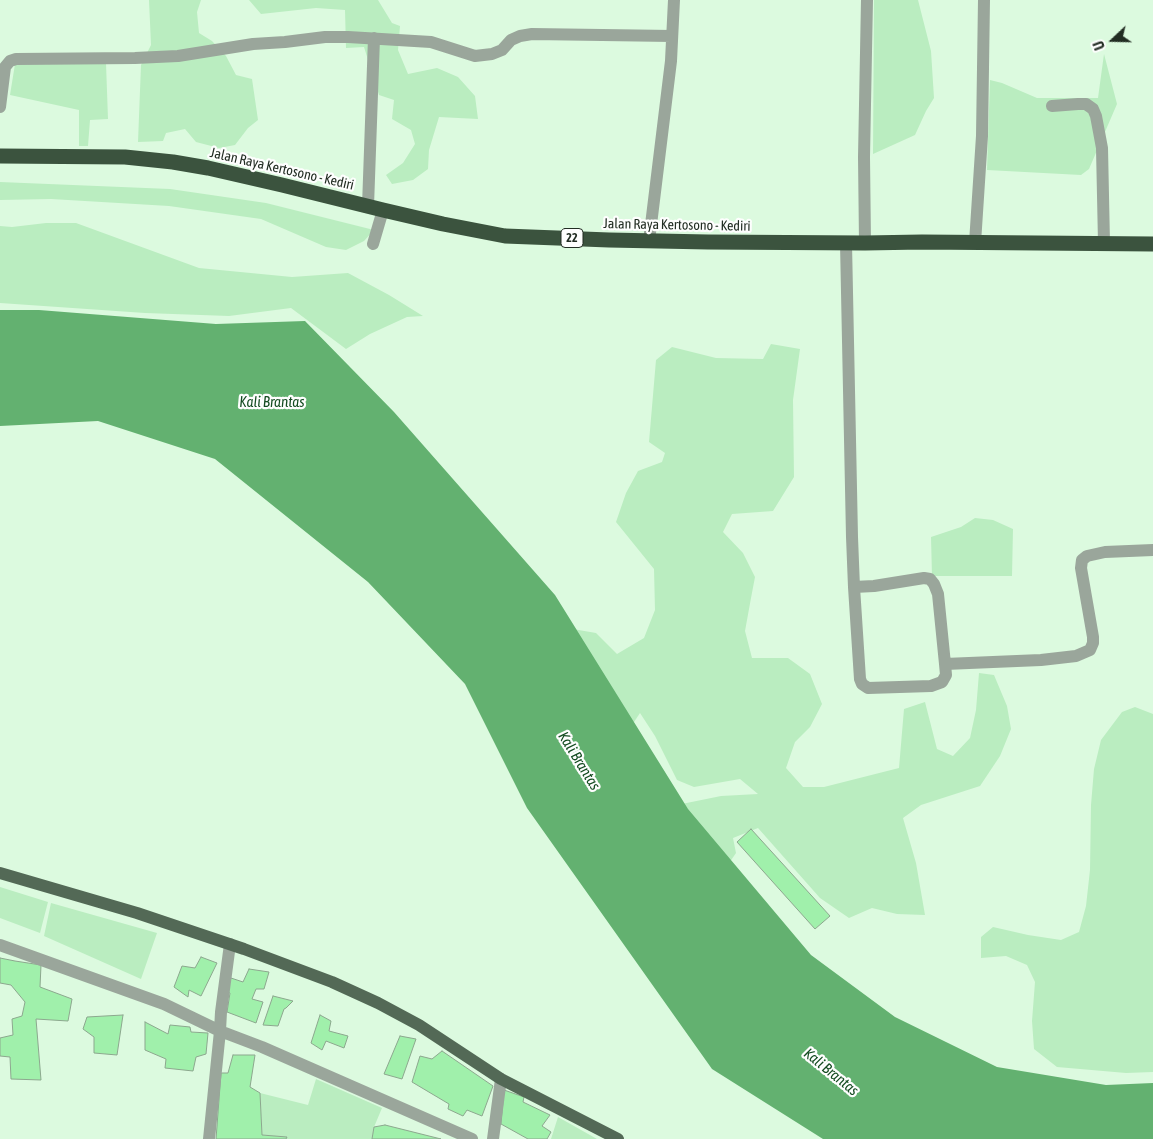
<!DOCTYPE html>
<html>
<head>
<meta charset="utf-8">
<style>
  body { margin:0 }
  #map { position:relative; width:1153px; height:1139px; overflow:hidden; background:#dcfadf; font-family:"Asap Condensed",sans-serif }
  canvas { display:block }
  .north { position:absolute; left:1088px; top:15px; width:50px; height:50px; -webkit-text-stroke:4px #fefefe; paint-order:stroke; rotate:249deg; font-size:14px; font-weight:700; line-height:20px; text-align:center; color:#222d23 }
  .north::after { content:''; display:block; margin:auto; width:18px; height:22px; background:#222d23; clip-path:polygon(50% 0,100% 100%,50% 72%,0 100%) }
</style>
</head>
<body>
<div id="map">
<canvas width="1153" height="1139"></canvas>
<div class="north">U</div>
</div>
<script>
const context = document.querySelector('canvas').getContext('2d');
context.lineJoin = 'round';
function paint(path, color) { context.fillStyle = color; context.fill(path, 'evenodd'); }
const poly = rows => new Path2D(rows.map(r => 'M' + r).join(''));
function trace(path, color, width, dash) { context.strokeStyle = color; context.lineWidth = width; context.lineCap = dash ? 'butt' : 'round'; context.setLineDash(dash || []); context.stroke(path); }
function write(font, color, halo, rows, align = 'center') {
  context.font = font + ' "Asap Condensed",sans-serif'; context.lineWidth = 4.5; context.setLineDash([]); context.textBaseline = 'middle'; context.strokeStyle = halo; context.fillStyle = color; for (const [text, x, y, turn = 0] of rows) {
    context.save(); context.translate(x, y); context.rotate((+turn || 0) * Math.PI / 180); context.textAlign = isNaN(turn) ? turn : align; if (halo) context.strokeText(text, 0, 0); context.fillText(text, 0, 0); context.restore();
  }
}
const green = poly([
  [149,0,201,0,197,12,199,33,212,41,226,56,236,75,252,79,258,120,248,128,235,145,219,148,196,142,185,129,166,133,163,141,138,142,141,65,151,45],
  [249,0,378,0,392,23,400,26,398,50,408,74,437,68,458,77,475,96,478,119,439,117,429,150,428,169,413,180,392,184,386,175,403,163,415,144,411,130,392,119,394,100,379,95,364,47,346,48,345,10,316,8,261,14],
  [874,0,918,0,931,51,934,98,926,111,915,135,873,154],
  [1104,54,1117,104,1089,169,1081,175,987,170,990,80,1002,83,1037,98,1098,98],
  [106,63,108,119,90,120,88,146,79,146,79,110,10,95,15,64],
  [0,182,170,189,266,203,374,230,364,241,346,250,326,247,261,219,169,206,51,199,0,200],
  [46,223,76,223,199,268,292,277,348,273,389,295,423,316,407,317,370,334,346,349,291,308,229,316,145,313,0,303,0,226,12,227],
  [771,344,800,349,793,400,794,477,773,511,732,514,723,532,743,553,755,577,751,598,745,631,752,658,788,658,810,674,822,704,810,727,795,742,786,768,803,787,824,787,899,768,904,709,925,702,937,749,953,756,970,738,976,710,979,673,994,675,1007,706,1011,729,1000,756,980,786,921,805,903,818,916,863,925,915,897,914,872,908,849,918,820,898,758,828,733,838,736,853,721,875,667,807,721,796,758,794,740,779,694,787,677,780,655,736,640,713,622,740,567,628,596,633,617,654,644,638,655,610,654,569,616,522,626,493,638,471,662,462,665,453,649,442,656,360,672,347,716,358,763,359],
  [975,518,993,520,1013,529,1012,576,932,576,931,537,961,527],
  [1135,707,1153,714,1153,1072,1126,1073,1057,1067,1034,1049,1032,1021,1035,982,1027,965,1006,956,981,958,981,937,993,927,1028,935,1061,940,1079,932,1086,906,1090,870,1091,805,1094,769,1101,740,1122,712],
  [0,887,48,902,40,933,0,918],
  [51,903,157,933,141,979,44,936],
  [316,1079,382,1108,374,1127,372,1139,286,1139,286,1137,262,1135,260,1093,308,1105],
  [558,1117,597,1139,551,1139]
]);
const water = poly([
  [0,310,39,310,216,324,305,321,394,412,555,595,688,809,811,955,895,1017,997,1067,1106,1085,1153,1083,1153,1139,823,1139,712,1069,527,808,465,684,368,582,215,459,98,421,0,426]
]);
const building = poly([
  [751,829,830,916,815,929,737,842,751,829],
  [201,957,217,963,201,996,189,990,188,997,174,987,182,966,195,968,201,957],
  [0,958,15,961,41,965,40,987,72,999,68,1021,36,1019,41,1080,11,1079,10,1057,0,1056,0,1038,13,1035,12,1019,22,1016,25,1002,11,985,0,983,0,958],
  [249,969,269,972,264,989,256,989,252,999,263,1002,256,1023,227,1012,230,993,225,991,231,978,243,982,249,969],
  [273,996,293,1001,286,1008,284,1009,278,1026,263,1025,273,996],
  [123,1015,117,1055,94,1053,94,1037,83,1029,87,1017,123,1015],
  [320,1015,331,1021,329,1031,348,1036,344,1048,326,1041,322,1050,311,1043,320,1015],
  [145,1022,168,1034,170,1025,190,1027,191,1032,208,1033,206,1054,196,1057,193,1071,165,1068,166,1059,145,1050,145,1022],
  [400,1036,416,1039,402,1079,384,1074,400,1036],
  [442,1051,493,1086,482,1116,467,1110,463,1116,448,1109,449,1104,412,1082,420,1056,432,1059,442,1051],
  [233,1055,255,1055,250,1087,260,1093,262,1135,287,1137,286,1139,216,1139,221,1073,228,1073,233,1055],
  [504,1090,524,1097,523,1102,550,1115,542,1126,551,1132,547,1139,528,1139,501,1124,504,1090],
  [385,1125,441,1139,372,1139,374,1127,385,1125]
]);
const minor = poly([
  [1052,106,1078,104,1086,104,1093,109,1096,116,1102,148,1104,243],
  [0,107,5,67,10,61,16,59,135,58,178,56,253,44,285,42,325,37,348,37,431,42,475,56,492,54,502,50,511,40,520,36,532,34,672,36],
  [368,206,374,38],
  [649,241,671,61,674,0],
  [846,243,852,537,854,587,874,586,924,578,930,579,934,584,938,594,945,664,1041,660,1076,656,1090,650,1093,643,1093,637,1081,568,1082,560,1087,556,1105,552,1153,550],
  [865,243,864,157,867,0],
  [975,243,982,136,984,0],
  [373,244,383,210],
  [854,587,860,679,862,684,868,688,931,686,942,682,946,675,945,664],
  [0,945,164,1004,220,1031,262,1047,472,1139],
  [209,1139,220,1031,221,1012,230,944],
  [493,1139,501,1079]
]);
const major = poly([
  [0,873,137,913,244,949,332,982,378,1003,419,1025,501,1079,618,1139]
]);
const highway = poly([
  [0,156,125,157,173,162,208,168,282,185,383,210,443,224,505,236,609,240,708,242,865,243,922,242,1153,244]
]);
const shields = [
  [572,238,22]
];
const shieldNames = [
  ["22",572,238]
];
const streetNames = [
  ["Jalan Raya Kertosono - Kediri",282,169,13],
  ["Jalan Raya Kertosono - Kediri",677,225,1]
];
const waterNames = [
  ["Kali Brantas",272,402],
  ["Kali Brantas",579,761,58],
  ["Kali Brantas",831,1072,39]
];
paint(green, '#baedc0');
paint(water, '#63b170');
paint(building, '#a0f0ab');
trace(building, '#8ca78e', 1);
trace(minor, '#9aa69b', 12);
trace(major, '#536956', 12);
trace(highway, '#3b533e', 15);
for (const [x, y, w] of shields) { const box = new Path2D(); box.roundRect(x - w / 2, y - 9.5, w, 19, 4); context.fillStyle = '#fefefe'; context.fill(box); trace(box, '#222d23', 1); }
write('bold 12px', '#222d23', null, shieldNames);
write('14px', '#222d23', '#fefefe', streetNames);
write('italic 15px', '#144c21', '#fefefe', waterNames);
</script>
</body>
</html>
